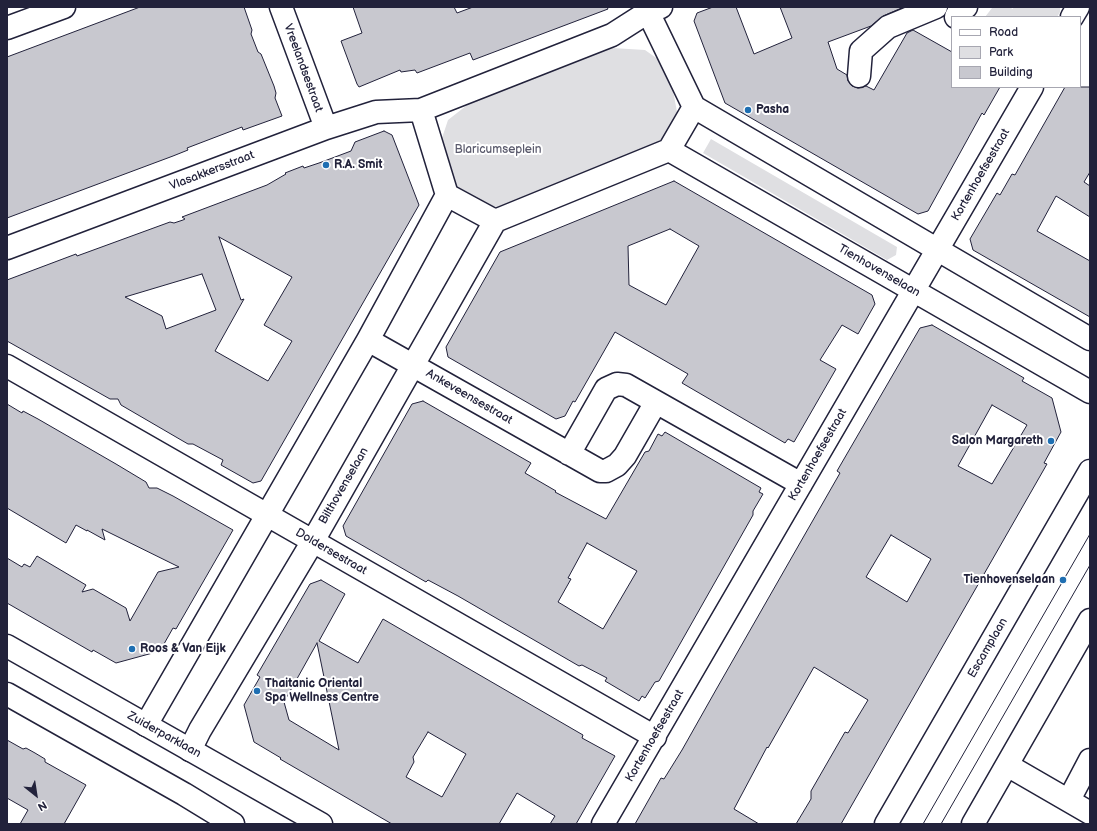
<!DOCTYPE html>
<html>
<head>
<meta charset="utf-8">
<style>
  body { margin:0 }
  #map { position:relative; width:1097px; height:831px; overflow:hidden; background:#fff; font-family:"Balsamiq Sans",sans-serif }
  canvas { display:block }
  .frame { position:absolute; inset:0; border:8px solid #22223b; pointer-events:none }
  .legend { position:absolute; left:951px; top:16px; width:130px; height:72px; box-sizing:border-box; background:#fff; border:1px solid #a7a7b1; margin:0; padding:5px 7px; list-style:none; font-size:12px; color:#22223b }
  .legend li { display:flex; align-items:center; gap:8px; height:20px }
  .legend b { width:20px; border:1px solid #a7a7b1 }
  .north { position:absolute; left:16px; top:775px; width:40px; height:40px; -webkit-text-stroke:3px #fff; paint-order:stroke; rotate:150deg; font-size:11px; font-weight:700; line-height:16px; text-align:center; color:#22223b }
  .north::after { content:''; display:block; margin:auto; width:14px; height:18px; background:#22223b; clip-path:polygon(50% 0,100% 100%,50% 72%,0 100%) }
</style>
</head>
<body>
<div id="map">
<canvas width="1097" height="831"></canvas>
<div class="frame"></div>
<ul class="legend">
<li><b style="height:5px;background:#fff"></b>Road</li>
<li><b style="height:11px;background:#dfdfe2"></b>Park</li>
<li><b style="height:11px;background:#c8c8cf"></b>Building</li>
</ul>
<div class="north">N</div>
</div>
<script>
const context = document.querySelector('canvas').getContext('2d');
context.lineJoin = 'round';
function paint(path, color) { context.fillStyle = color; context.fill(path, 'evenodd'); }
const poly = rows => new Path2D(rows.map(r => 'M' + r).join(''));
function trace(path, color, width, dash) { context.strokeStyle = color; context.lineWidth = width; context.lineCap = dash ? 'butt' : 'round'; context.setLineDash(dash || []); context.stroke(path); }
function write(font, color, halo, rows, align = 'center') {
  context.font = font + ' "Balsamiq Sans",sans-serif'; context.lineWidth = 4; context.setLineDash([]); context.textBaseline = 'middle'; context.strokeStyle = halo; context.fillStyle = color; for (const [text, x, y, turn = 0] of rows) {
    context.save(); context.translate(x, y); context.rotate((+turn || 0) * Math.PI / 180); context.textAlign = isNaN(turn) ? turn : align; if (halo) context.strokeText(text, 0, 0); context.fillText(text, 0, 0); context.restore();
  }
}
const green = poly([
  [995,7,1011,7,1012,9,1015,7,1060,7,1060,12,1057,17,985,17,992,8],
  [612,48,645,50,662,62,672,85,677,112,668,133,649,150,501,208,472,201,453,191,441,141,448,120,471,102],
  [711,139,897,247,896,255,887,260,703,153]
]);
const building = poly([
  [140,7,244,7,252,30,251,34,258,52,261,54,274,86,276,93,275,98,282,116,243,130,242,127,187,148,188,150,173,156,7,218,7,57,140,7],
  [353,7,454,7,457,13,473,7,607,7,608,9,473,60,470,53,417,73,415,70,401,72,400,70,359,87,357,84,341,41,362,33,353,7],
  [713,7,736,7,754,54,792,38,780,7,904,7,883,16,871,26,828,42,837,69,847,75,848,81,852,86,858,88,866,86,874,90,907,33,913,30,952,52,952,87,1000,87,984,115,982,113,928,211,918,214,725,103,694,21,697,13,713,7],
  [1065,87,1090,87,1090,172,1084,182,1090,186,1090,217,1056,196,1037,231,1090,261,1090,317,973,250,970,239,997,193,1000,195,1012,174,1015,175,1065,87],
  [384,131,392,135,419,205,261,481,253,483,221,465,223,460,193,444,188,444,121,405,118,399,110,399,7,341,7,280,76,254,77,256,170,222,174,223,183,220,185,219,182,217,267,185,286,174,285,173,303,166,304,168,319,163,351,151,355,142,384,131],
  [219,237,292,277,264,325,292,341,268,381,215,351,244,299,241,300,219,237],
  [202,274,216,310,166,329,162,316,125,297,202,274],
  [674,181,872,295,875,304,858,334,842,325,820,360,836,369,794,442,788,439,785,443,682,383,688,374,615,332,575,402,573,401,565,416,556,419,448,357,446,347,500,252,674,181],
  [670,229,699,246,666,305,629,285,628,246,670,229],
  [932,325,1024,378,1022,381,1052,398,1061,432,1044,463,1047,464,841,824,796,824,811,799,811,791,830,758,845,732,848,733,868,700,814,667,768,748,767,747,734,809,759,824,635,824,661,778,664,779,682,750,717,688,840,473,837,471,920,328,932,325],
  [992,405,1027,425,992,484,958,466,992,405],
  [891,535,931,559,907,602,866,577,891,535],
  [423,401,531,463,525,473,556,491,555,492,606,519,645,452,649,451,658,434,662,436,665,432,761,488,759,492,763,494,753,511,753,515,659,681,655,682,645,698,642,696,639,701,605,681,607,678,582,665,579,666,458,596,428,580,426,582,346,536,343,526,412,404,423,401],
  [587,543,637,571,603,629,558,602,571,579,568,578,587,543],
  [7,404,22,413,23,411,38,419,116,464,146,482,149,488,157,488,173,496,233,530,176,629,173,628,160,651,116,663,93,650,92,652,7,603,7,558,22,567,24,564,30,567,37,556,86,585,82,592,93,589,126,608,130,621,158,572,179,567,102,529,105,540,87,530,87,531,76,525,66,543,7,508,7,404],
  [321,580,345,594,319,641,358,663,383,619,583,735,582,738,615,756,576,824,550,824,555,816,517,793,499,824,392,824,280,759,281,758,254,742,244,705,260,677,257,675,310,584,321,580],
  [317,643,339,750,289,720,284,702,317,643],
  [428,732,466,754,442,797,406,777,414,762,413,757,428,732],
  [7,740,23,749,26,748,35,753,45,759,45,762,86,785,64,824,20,824,28,810,7,798,7,740]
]);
const minor = poly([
  [281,7,326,128],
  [956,17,958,13,966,7],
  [1072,17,1078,7],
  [7,28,64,7],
  [859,76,861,51,888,27,936,7],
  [694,107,1090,339],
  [421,110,447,195,495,221,669,150,694,107,648,12],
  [669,150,1090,392],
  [7,248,326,128,376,112,421,110,612,35,648,12,661,7],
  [368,340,600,471,606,471,617,465,625,456,656,402],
  [7,366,655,737],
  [569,454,606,389,617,384,626,385,801,484],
  [146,725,368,340,447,195],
  [190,750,200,730,313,541,495,221],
  [1007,765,1090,813],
  [1069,800,1090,760],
  [603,824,1032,87],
  [886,824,1090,471],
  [973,824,1090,620]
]);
const major = poly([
  [7,646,321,824],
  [7,694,184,794,233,824]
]);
const tram = poly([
  [923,824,1090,534],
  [941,824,1090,565]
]);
const markers = [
  [748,110,4,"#1f6fb2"],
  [326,165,4,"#1f6fb2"],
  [1051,441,4,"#1f6fb2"],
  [1063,580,4,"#1f6fb2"],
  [132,649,4,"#1f6fb2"],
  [257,691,4,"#1f6fb2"]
];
const streetNames = [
  ["Vreelandsestraat",303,68,70],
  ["Vlasakkersstraat",212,171,-21],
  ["Kortenhoefsestraat",981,175,-60],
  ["Tienhovenselaan",879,271,30],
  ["Ankeveensestraat",469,397,30],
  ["Kortenhoefsestraat",818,455,-60],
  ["Bilthovenselaan",344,486,-60],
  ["Doldersestraat",331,552,30],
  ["Escamplaan",988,648,-60],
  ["Zuiderparklaan",164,735,29],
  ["Kortenhoefsestraat",655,736,-60]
];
const poiNames = [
  ["Pasha",756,110],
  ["R.A. Smit",334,165],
  ["Salon Margareth",1043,441,"right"],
  ["Tienhovenselaan",1055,580,"right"],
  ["Roos & Van Eijk",140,649],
  ["Thaitanic Oriental",265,684],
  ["Spa Wellness Centre",265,698]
];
const parkNames = [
  ["Blaricumseplein",498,150]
];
paint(green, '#dfdfe2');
paint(building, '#c8c8cf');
trace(building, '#22223b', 1);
trace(minor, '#22223b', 25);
trace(major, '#22223b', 25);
trace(minor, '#fff', 22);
trace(major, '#fff', 22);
trace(tram, '#22223b', 1);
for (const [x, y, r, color] of markers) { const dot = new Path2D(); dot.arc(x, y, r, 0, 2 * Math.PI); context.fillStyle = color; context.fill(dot); trace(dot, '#fff', 1.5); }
write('12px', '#22223b', '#fff', streetNames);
write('bold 12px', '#22223b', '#fff', poiNames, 'left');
write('12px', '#5b5b6d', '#fff', parkNames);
</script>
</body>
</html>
